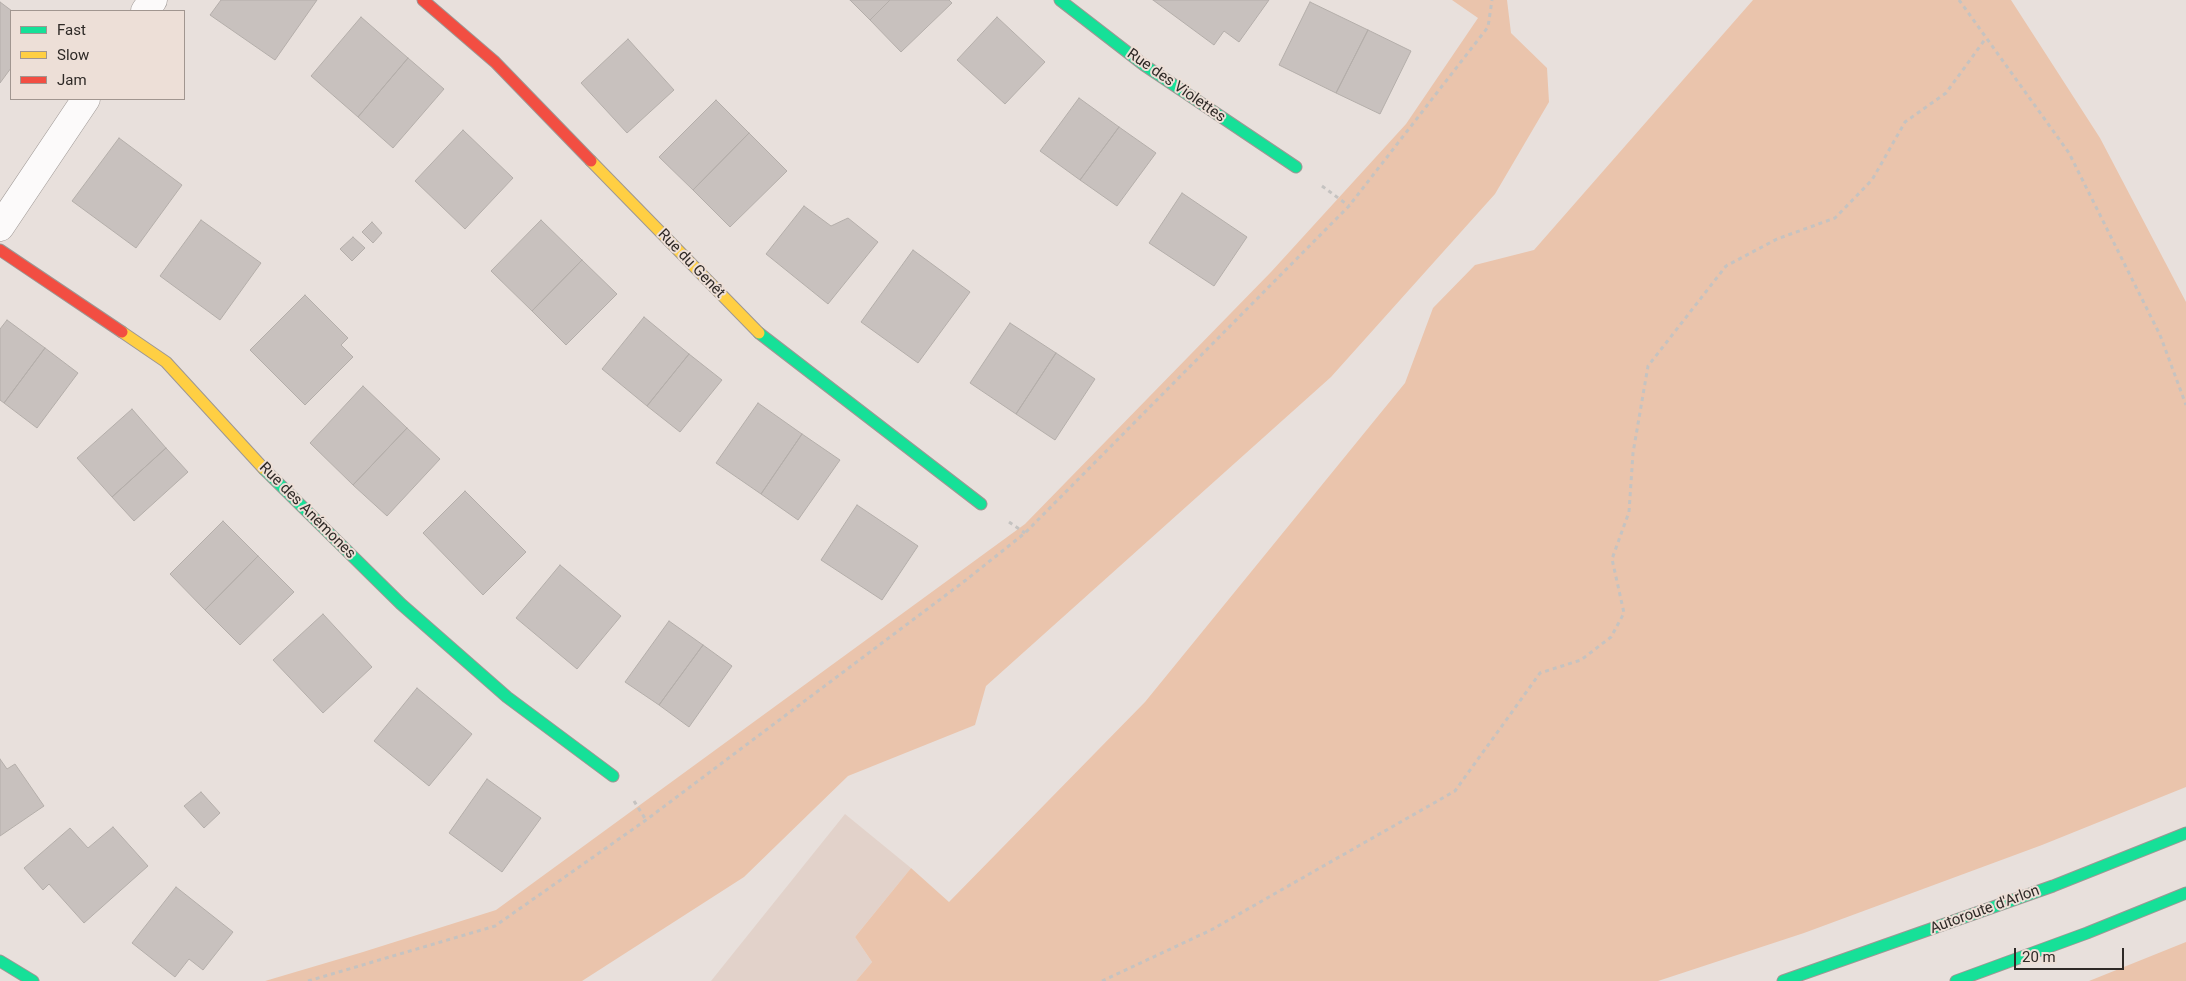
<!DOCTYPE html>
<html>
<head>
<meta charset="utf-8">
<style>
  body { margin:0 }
  #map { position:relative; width:2186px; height:981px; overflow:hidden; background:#e8e0dc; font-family:Roboto,sans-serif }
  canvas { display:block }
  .legend { position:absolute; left:10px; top:10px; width:175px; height:90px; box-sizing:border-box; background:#eddfd7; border:1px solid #a19690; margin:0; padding:6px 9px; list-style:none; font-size:15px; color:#2e2926 }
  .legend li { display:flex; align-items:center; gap:10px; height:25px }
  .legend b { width:25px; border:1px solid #a19690 }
  .scale { position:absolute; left:2014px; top:948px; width:110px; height:22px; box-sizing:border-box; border:2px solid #2e2926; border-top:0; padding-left:6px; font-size:15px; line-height:18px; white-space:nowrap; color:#2e2926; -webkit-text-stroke:4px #eddfd7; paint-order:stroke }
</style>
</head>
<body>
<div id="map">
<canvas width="2186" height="981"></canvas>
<ul class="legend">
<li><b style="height:6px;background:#16e098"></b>Fast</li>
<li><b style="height:6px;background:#ffcf43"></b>Slow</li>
<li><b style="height:6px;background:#f24e42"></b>Jam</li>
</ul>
<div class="scale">20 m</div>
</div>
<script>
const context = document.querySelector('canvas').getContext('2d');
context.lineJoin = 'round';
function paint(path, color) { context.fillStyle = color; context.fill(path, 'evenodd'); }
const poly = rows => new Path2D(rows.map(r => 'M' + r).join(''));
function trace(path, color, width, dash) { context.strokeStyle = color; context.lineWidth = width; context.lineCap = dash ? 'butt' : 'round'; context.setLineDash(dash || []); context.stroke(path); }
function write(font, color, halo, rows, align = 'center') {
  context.font = font + ' Roboto,sans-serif'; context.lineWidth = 4; context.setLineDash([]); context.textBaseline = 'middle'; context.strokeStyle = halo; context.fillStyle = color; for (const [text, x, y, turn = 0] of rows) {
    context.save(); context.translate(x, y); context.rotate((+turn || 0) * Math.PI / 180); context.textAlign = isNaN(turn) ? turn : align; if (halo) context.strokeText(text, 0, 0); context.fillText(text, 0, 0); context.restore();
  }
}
const built = poly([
  [845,814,911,868,855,937,872,962,856,981,711,981]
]);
const green = poly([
  [1452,0,1507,0,1511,33,1547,68,1549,102,1495,194,1331,377,986,686,975,725,848,776,744,877,582,981,265,981,363,952,496,910,1025,524,1271,272,1406,124,1478,18],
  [1753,0,2011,0,2100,138,2186,302,2186,787,2042,845,1804,933,1658,981,856,981,872,962,855,937,911,868,949,902,1145,702,1405,383,1433,308,1475,265,1534,250],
  [2186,942,2186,981,2089,981,2094,979]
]);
const building = poly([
  [221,0,317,0,275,60,210,15,221,0],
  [850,0,890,0,870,20,850,0],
  [890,0,949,0,952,3,901,52,870,20,890,0],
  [1153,0,1269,0,1239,42,1224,31,1214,45,1153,0],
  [0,2,12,11,11,68,0,83,0,2],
  [1310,2,1368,30,1336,93,1279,65,1310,2],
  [361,17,408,58,358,117,311,76,361,17],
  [997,17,1045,62,1005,104,957,60,997,17],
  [1368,30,1411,51,1380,114,1336,93,1368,30],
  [628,39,674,90,627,133,581,83,628,39],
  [408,58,444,89,393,148,358,117,408,58],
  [1079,98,1119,127,1080,180,1040,151,1079,98],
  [716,100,749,133,693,190,659,157,716,100],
  [1119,127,1156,153,1117,206,1080,180,1119,127],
  [463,130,513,178,465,229,415,181,463,130],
  [749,133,787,171,730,227,693,190,749,133],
  [119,138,182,185,136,248,72,201,119,138],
  [1182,193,1247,237,1214,286,1149,243,1182,193],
  [804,206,831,226,848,218,878,242,828,304,766,254,804,206],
  [201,220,261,263,220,320,160,276,201,220],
  [541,220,582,260,532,311,491,271,541,220],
  [372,222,382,233,373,243,362,232,372,222],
  [353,237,365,248,352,261,340,249,353,237],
  [913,250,970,292,918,363,861,322,913,250],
  [582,260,617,294,566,345,532,311,582,260],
  [305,295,348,338,341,345,353,357,305,405,250,350,305,295],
  [644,317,689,354,647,406,602,369,644,317],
  [7,320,45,348,4,403,0,400,0,329,7,320],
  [1010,323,1056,353,1016,414,970,383,1010,323],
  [45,348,78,373,37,428,4,403,45,348],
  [1056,353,1095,379,1055,440,1016,414,1056,353],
  [689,354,722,380,680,432,647,406,689,354],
  [363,386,407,428,353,485,310,443,363,386],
  [758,403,802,434,761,494,716,463,758,403],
  [132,409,166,448,112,497,77,458,132,409],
  [407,428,440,459,387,516,353,485,407,428],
  [802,434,840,460,798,520,761,494,802,434],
  [166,448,188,472,134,521,112,497,166,448],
  [465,491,526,552,483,595,423,533,465,491],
  [857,505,918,546,882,600,821,560,857,505],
  [223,521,258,556,205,610,170,574,223,521],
  [258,556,294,592,240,645,205,610,258,556],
  [560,565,621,616,577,669,516,618,560,565],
  [323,614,372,667,323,713,273,660,323,614],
  [669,621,703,645,659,705,625,682,669,621],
  [703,645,732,666,689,727,659,705,703,645],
  [417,688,472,734,429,786,374,741,417,688],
  [0,759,7,769,15,764,44,806,0,836,0,759],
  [487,779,541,818,502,872,449,833,487,779],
  [201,792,220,813,204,828,184,806,201,792],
  [113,827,148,866,84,923,49,884,43,890,24,868,70,828,88,848,113,827],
  [176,887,233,932,203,970,189,959,175,977,132,943,176,887]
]);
const path = poly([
  [1959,0,2069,153,2160,335,2186,405],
  [1322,186,1349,206],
  [1009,522,1025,533],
  [634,801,646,820],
  [308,981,495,926,646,820,966,580,1025,533,1349,206,1488,27,1492,0],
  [1102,981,1211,930,1455,791,1540,673,1581,660,1611,637,1624,613,1612,559,1629,512,1633,453,1648,366,1726,266,1777,239,1835,218,1872,180,1905,122,1946,93,1986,38]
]);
const street = poly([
  [145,11,153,0],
  [0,227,86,99]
]);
const fast = poly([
  [1060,0,1144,65,1296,167],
  [759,333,981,504],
  [264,469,401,604,507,697,613,776],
  [0,961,33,981],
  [1783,981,2053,886,2186,833],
  [1956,981,2087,933,2186,893]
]);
const slow = poly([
  [591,161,759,333],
  [122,332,166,362,264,469]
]);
const jam = poly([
  [423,0,495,62,591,161],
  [0,250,122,332]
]);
const streetNames = [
  ["Rue des Violettes",1176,86,35],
  ["Rue du Genêt",691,264,46],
  ["Rue des Anémones",307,511,45],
  ["Autoroute d'Arlon",1985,910,-20]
];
paint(built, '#e2d2ca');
paint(green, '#eac4ac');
paint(building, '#c8c1be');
trace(building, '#b4aeaa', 1);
trace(street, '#9d9794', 29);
trace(fast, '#9d9794', 13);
trace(slow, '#9d9794', 13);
trace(jam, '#9d9794', 13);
trace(path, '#c5c3c1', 3, [4, 4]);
trace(street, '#fcfafa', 28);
trace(fast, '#16e098', 11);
trace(slow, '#ffcf43', 11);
trace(jam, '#f24e42', 11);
write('15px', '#2e2926', '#eddfd7', streetNames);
</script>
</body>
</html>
